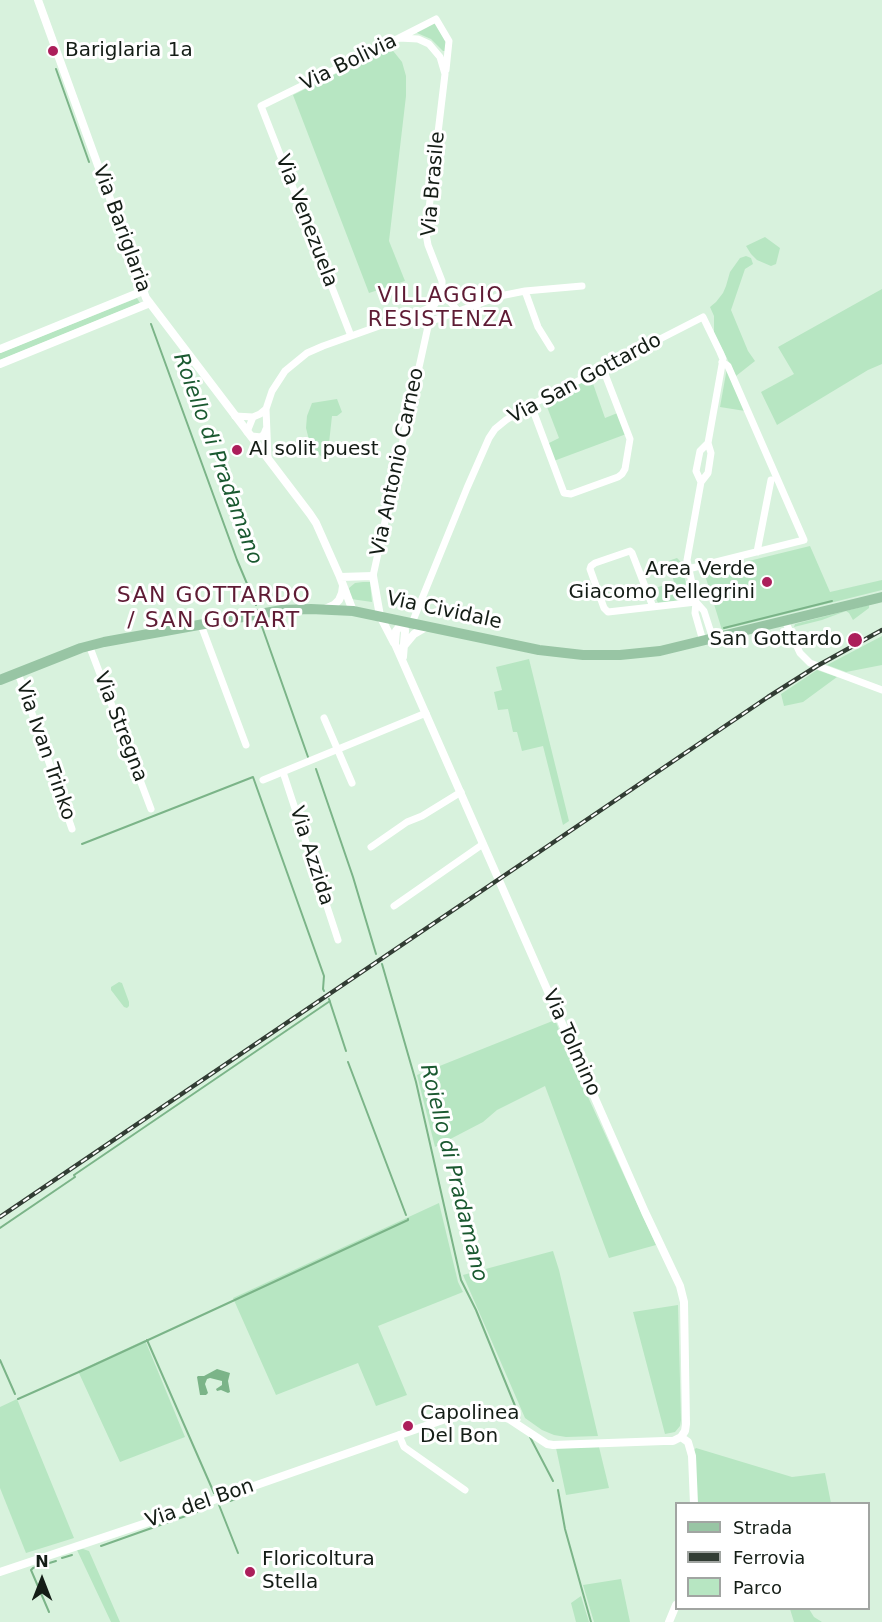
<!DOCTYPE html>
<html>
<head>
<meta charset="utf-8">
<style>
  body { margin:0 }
  #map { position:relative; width:882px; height:1622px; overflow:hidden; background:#d8f2dd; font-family:"DejaVu Sans",sans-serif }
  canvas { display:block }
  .legend { position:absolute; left:675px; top:1502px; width:195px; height:108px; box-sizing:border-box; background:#fff; border:2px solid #a1a5a2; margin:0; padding:8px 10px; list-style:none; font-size:18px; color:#141d16 }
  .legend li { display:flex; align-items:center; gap:12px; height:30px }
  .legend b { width:30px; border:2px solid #a1a5a2 }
  .north { position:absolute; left:12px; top:1550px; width:60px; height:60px; -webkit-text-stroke:4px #fff; paint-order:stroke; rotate:0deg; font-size:16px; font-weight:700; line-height:24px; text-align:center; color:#141d16 }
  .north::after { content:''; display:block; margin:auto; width:21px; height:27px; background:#141d16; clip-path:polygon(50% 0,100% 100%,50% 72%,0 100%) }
</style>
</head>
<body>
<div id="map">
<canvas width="882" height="1622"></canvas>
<ul class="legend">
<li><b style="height:8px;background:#98c5a4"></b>Strada</li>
<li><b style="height:8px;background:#323d34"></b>Ferrovia</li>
<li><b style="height:16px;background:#b7e6c2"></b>Parco</li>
</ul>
<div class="north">N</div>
</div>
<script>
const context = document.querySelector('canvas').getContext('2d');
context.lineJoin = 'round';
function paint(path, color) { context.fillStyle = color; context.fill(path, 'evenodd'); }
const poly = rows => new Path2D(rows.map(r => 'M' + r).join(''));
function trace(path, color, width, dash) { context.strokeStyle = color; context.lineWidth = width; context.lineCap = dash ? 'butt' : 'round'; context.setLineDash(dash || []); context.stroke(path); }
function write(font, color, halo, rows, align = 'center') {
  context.font = font + ' "DejaVu Sans",sans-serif'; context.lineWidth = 6; context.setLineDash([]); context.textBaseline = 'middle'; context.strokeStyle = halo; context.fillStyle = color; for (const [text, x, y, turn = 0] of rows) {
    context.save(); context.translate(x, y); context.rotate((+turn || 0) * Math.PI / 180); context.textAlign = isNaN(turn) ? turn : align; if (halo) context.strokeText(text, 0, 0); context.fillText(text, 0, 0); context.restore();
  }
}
const green = poly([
  [434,21,446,42,446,51,443,51,431,39,417,33,416,31],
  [390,47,402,62,406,76,406,96,389,241,405,281,369,293,293,95],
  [765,237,780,248,776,264,771,266,757,260,751,254,746,246],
  [746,256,751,258,753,264,745,269,731,310,748,351,755,361,736,376,714,333,714,316,710,307,716,302,723,293,726,286,730,272,740,258],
  [882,289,882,364,868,370,777,425,761,392,794,374,778,347],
  [137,298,140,303,0,360,0,353],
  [727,368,745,411,720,407],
  [590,375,605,418,620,412,629,433,551,462,545,445,559,438,544,399],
  [337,399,342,412,337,416,332,416,327,461,316,452,309,440,306,428,307,416,312,403],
  [810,546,830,592,882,580,882,590,722,630,704,572],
  [677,558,681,562,682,573,685,579,689,599,658,603,652,589,674,582,668,561],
  [363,582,370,582,372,602,351,599,349,588,355,583],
  [869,605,869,608,853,620,849,613,846,611,822,620,794,627,795,624],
  [882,636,882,665,846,672,827,665],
  [529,659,569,821,563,825,543,746,522,751,517,732,513,732,508,709,498,710,494,692,502,690,496,667],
  [817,670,837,677,803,702,784,706,781,694],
  [119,982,122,983,129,1002,129,1006,127,1008,124,1007,111,990,111,987],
  [555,1020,577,1073,656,1245,609,1258,545,1086,497,1110,483,1122,435,1147,417,1075],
  [439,1203,458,1282,463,1292,378,1326,407,1395,376,1406,358,1363,276,1395,233,1298],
  [553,1251,559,1270,598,1436,566,1437,554,1435,542,1430,525,1418,463,1275],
  [678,1305,681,1420,680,1426,675,1432,665,1434,633,1312],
  [145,1340,185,1437,120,1462,78,1371],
  [17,1399,74,1538,26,1553,0,1488,0,1407],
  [599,1447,609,1488,566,1495,556,1448],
  [696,1448,792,1477,825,1473,831,1503,696,1503,694,1450],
  [83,1549,89,1551,120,1622,111,1622,77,1550],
  [621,1579,630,1622,594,1622,583,1585],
  [581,1596,589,1622,576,1622,571,1603],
  [790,1609,809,1609,814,1617,822,1622,794,1622]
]);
const water = poly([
  [217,1369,230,1373,228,1381,230,1392,228,1393,221,1390,217,1391,216,1389,222,1385,222,1381,210,1378,207,1379,205,1384,208,1393,206,1395,200,1395,197,1377,198,1376,204,1376]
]);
const stream = poly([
  [56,69,89,162],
  [151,324,237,560,256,605],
  [260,621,308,757],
  [724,628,832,601],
  [316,769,353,877,376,954],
  [82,844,253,777,324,976,323,989,324,991],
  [382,964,416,1082,461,1280,476,1310,520,1418],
  [329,999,346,1051],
  [348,1062,406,1215],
  [0,1228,75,1177,74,1175,330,1001],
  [147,1340,214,1493],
  [0,1360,15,1394],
  [18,1399,81,1371,408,1220,408,1219],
  [530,1437,553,1481],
  [558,1490,565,1529,591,1622],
  [230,1501,238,1498],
  [219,1505,238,1553],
  [101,1546,197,1512],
  [62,1558,72,1555],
  [49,1612,31,1570,33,1568,56,1561]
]);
const minor = poly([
  [525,291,538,327,551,348],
  [442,292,458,311],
  [429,322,500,296,525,291,582,286],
  [351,336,261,106,399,38,436,19,449,41,446,70],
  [531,405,564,493,571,494,618,477,622,474,625,469,630,439,603,369],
  [235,416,253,417,260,414,266,409],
  [253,417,247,432,252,436,261,437,264,434,266,429],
  [268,458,266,409,272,391,285,371,307,353,323,346,427,309,435,304,442,292,442,281,428,245,426,234,445,74,440,57,429,44,418,39,399,38],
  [701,482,696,471,700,451,708,443],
  [757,552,771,480],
  [688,569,804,540,728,366,722,362],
  [373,576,429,322,427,309],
  [696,602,704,611,713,639],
  [653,607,632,553,630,551,595,563,591,566,590,569,604,608,608,612,696,602],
  [785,621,800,653,810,663,882,690],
  [412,623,467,488,489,438,495,429,506,420,531,405,703,317,720,352,723,359,708,443,711,453,708,473,701,482,687,560,696,602,695,613,703,641],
  [201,625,246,745],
  [89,645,151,809],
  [18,673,72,829],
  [324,718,352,783],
  [283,772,338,940],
  [263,780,426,713],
  [371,847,407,822,422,816,461,792],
  [394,906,483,844],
  [399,1435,404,1447,465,1490]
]);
const tertiary = poly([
  [38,0,146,298,310,514,316,523,340,577,353,611],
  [0,349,143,291],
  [0,364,150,303],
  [340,577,373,576,380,616,394,643],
  [325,609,334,605,339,600,342,593,343,586],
  [404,621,396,631,395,644,645,1212,680,1286,684,1302,686,1424,685,1431,681,1437],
  [404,646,414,634,426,627],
  [403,657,405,631,404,621],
  [681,1437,688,1442,692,1456,694,1504],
  [0,1572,191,1508,454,1416,473,1411,485,1411,509,1419,547,1444,553,1445,664,1441,673,1441,681,1437],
  [669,1622,676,1605]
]);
const primary = poly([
  [0,680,81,648,104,642,282,610,311,609,353,611,539,650,583,655,620,655,660,651,882,597]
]);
const rail = poly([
  [0,1217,768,697,817,666,882,630]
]);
const markers = [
  [53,51,6,"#ac1f5b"],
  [237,450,6,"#ac1f5b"],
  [767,582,6,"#ac1f5b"],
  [855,640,8,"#ac1f5b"],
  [408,1426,6,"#ac1f5b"],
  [250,1572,6,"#ac1f5b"]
];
const poiNames = [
  ["Bariglaria 1a",65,51],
  ["Al solit puest",249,450],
  ["Area Verde",755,570,"right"],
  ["Giacomo Pellegrini",755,593,"right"],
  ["San Gottardo",842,640,"right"],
  ["Capolinea",420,1414],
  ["Del Bon",420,1437],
  ["Floricoltura",262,1560],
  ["Stella",262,1583]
];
const streetNames = [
  ["Via Bolivia",349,63,-26],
  ["Via Brasile",434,184,-85],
  ["Via Venezuela",306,221,69],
  ["Via Bariglaria",121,229,70],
  ["Via San Gottardo",585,379,-28],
  ["Via Antonio Carneo",398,462,-78],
  ["Via Cividale",444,611,12],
  ["Via Stregna",120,727,69],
  ["Via Ivan Trinko",45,751,71],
  ["Via Azzida",311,856,72],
  ["Via Tolmino",571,1043,66],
  ["Via del Bon",200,1504,-19]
];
const neighbourhoodNames = [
  ["VILLAGGIO",441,297],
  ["RESISTENZA",441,321]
];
const waterNames = [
  ["Roiello di Pradamano",217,459,70],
  ["Roiello di Pradamano",453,1173,76]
];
const quarterNames = [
  ["SAN GOTTARDO",214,596],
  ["/ SAN GOTART",214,621]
];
paint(green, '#b7e6c2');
paint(water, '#7bb488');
trace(stream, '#7bb488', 2);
trace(minor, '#fff', 7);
trace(tertiary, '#fff', 8);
trace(primary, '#98c5a4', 10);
trace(rail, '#323d34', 4.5);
trace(rail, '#fff', 2, [7]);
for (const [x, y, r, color] of markers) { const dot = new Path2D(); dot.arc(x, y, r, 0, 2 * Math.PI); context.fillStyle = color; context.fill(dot); trace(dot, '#fff', 2); }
write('20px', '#141d16', '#fff', poiNames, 'left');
write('20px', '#141d16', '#fff', streetNames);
context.letterSpacing = '1.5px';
write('21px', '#5e1b34', '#fff', neighbourhoodNames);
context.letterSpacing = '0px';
write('italic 21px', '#1a5930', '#fff', waterNames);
context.letterSpacing = '1.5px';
write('22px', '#5e1b34', '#fff', quarterNames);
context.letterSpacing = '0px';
</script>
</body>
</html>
